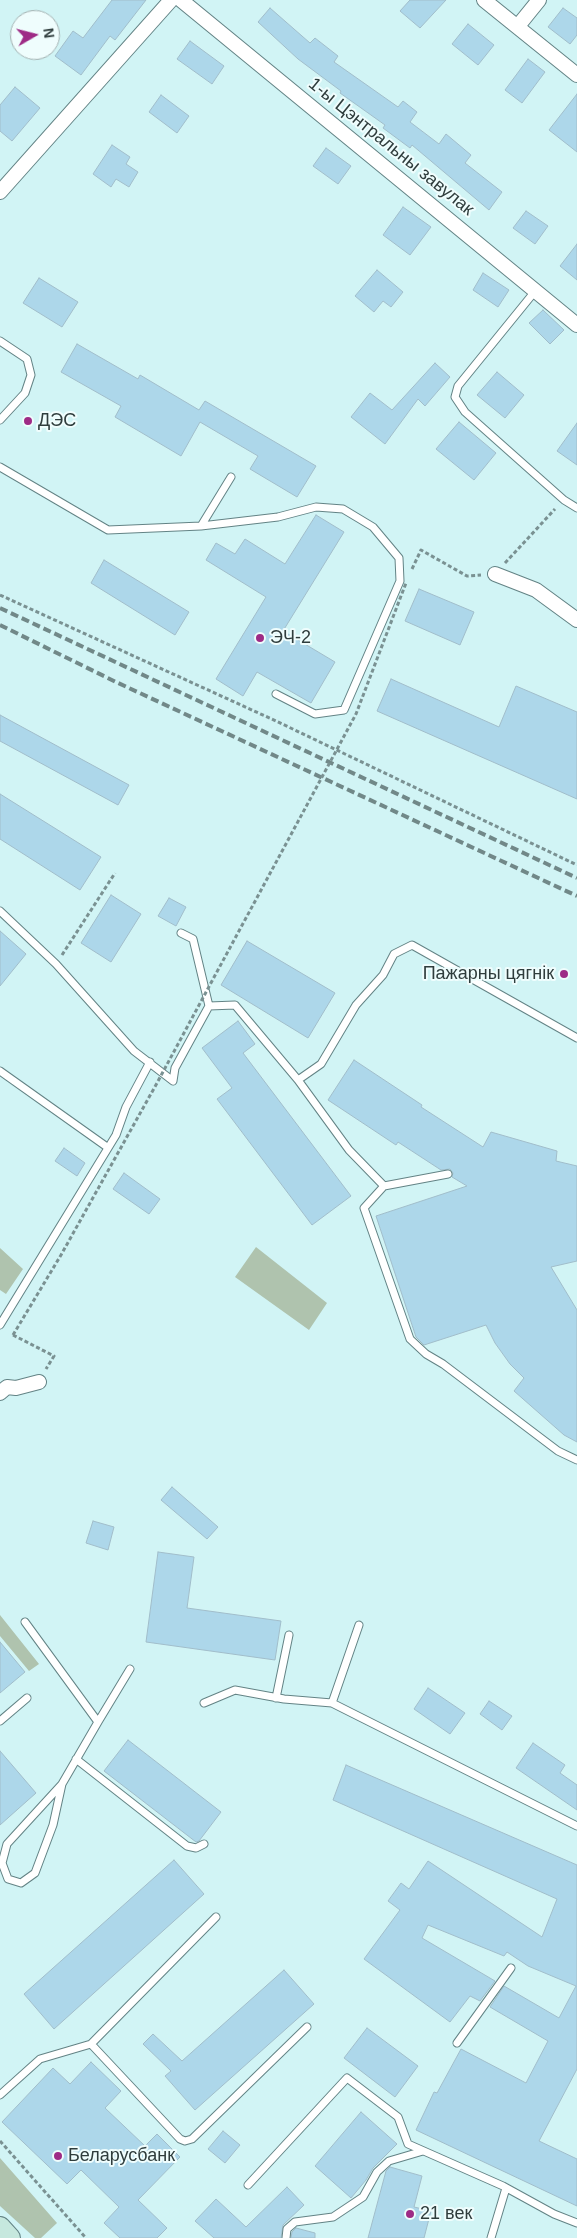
<!DOCTYPE html>
<html>
<head>
<meta charset="utf-8">
<style>
  body { margin:0 }
  #map { position:relative; width:577px; height:2238px; overflow:hidden; background:#d1f4f5; font-family:Helvetica,sans-serif }
  canvas { display:block }
  .north { position:absolute; left:10px; top:10px; width:50px; height:50px; box-sizing:border-box; background:#effdfd; border:1px solid #a2b0b0; border-radius:50%; rotate:82deg; font-size:14px; font-weight:700; line-height:20px; text-align:center; color:#2f3d3d }
  .north::after { content:''; display:block; margin:auto; width:18px; height:22px; background:#9e2b86; clip-path:polygon(50% 0,100% 100%,50% 72%,0 100%) }
</style>
</head>
<body>
<div id="map">
<canvas width="577" height="2238"></canvas>
<div class="north">N</div>
</div>
<script>
const context = document.querySelector('canvas').getContext('2d');
context.lineJoin = 'round';
function paint(path, color) { context.fillStyle = color; context.fill(path, 'evenodd'); }
const poly = rows => new Path2D(rows.map(r => 'M' + r).join(''));
function trace(path, color, width, dash) { context.strokeStyle = color; context.lineWidth = width; context.lineCap = dash ? 'butt' : 'round'; context.setLineDash(dash || []); context.stroke(path); }
function write(font, color, halo, rows, align = 'center') {
  context.font = font + ' Helvetica,sans-serif'; context.lineWidth = 4; context.setLineDash([]); context.textBaseline = 'middle'; context.strokeStyle = halo; context.fillStyle = color; for (const [text, x, y, turn = 0] of rows) {
    context.save(); context.translate(x, y); context.rotate((+turn || 0) * Math.PI / 180); context.textAlign = isNaN(turn) ? turn : align; if (halo) context.strokeText(text, 0, 0); context.fillText(text, 0, 0); context.restore();
  }
}
const green = poly([
  [256,1247,327,1303,309,1330,235,1277],
  [0,1248,23,1269,6,1294,0,1290],
  [0,1615,39,1664,29,1671,0,1636],
  [0,2158,57,2223,41,2238,35,2238,0,2206]
]);
const building = poly([
  [112,0,146,0,115,40,110,36,81,75,55,56,73,31,83,38,112,0],
  [410,0,446,0,420,28,400,11,410,0],
  [270,8,310,43,315,38,338,56,334,62,398,107,403,101,417,112,410,122,439,144,446,134,471,155,465,163,502,192,489,210,412,145,410,148,383,128,385,125,340,93,341,91,298,59,258,22,270,8],
  [563,8,577,18,577,35,570,44,548,27,563,8],
  [468,24,494,45,478,65,452,44,468,24],
  [190,41,224,66,212,84,177,59,190,41],
  [528,59,545,72,522,103,505,90,528,59],
  [15,87,40,108,12,141,0,131,0,105,15,87],
  [577,94,577,152,549,130,577,94],
  [161,95,189,116,177,133,149,112,161,95],
  [112,145,130,157,126,164,138,172,129,187,116,179,111,187,93,174,112,145],
  [326,148,351,166,338,184,313,166,326,148],
  [403,207,431,227,410,255,383,235,403,207],
  [526,211,548,226,535,244,513,228,526,211],
  [577,244,577,280,560,266,577,244],
  [377,270,403,292,391,307,383,301,374,312,355,296,377,270],
  [483,273,509,290,498,307,473,290,483,273],
  [39,278,78,302,62,327,23,303,39,278],
  [543,310,564,330,550,344,529,323,543,310],
  [77,344,138,379,140,375,199,410,205,401,316,466,297,497,250,469,258,456,200,422,181,456,115,417,121,406,61,372,77,344],
  [435,363,450,377,425,406,418,399,385,444,351,417,370,393,392,410,435,363],
  [497,372,524,395,505,418,477,395,497,372],
  [459,422,496,453,474,480,436,449,459,422],
  [577,423,577,465,557,451,577,423],
  [316,515,344,532,283,631,335,662,311,703,257,672,243,696,216,679,266,597,206,560,216,543,235,554,245,539,285,564,316,515],
  [104,560,189,612,175,635,91,583,104,560],
  [419,589,474,612,460,645,405,621,419,589],
  [391,679,499,727,516,686,577,712,577,799,377,711,391,679],
  [0,715,129,785,118,805,0,741,0,715],
  [0,794,101,857,80,890,0,839,0,794],
  [111,895,141,914,111,962,81,943,111,895],
  [169,898,186,907,176,926,158,916,169,898],
  [0,931,26,954,0,986,0,931],
  [247,941,335,993,308,1038,221,985,247,941],
  [238,1021,255,1044,243,1053,351,1196,312,1225,217,1099,232,1088,202,1048,238,1021],
  [354,1060,422,1105,421,1107,483,1147,491,1132,557,1151,556,1161,577,1166,577,1261,551,1267,577,1310,577,1442,564,1435,514,1391,524,1378,510,1364,495,1343,486,1325,424,1345,416,1337,376,1216,467,1186,452,1177,453,1173,450,1169,441,1170,398,1142,396,1145,328,1100,354,1060],
  [64,1148,85,1163,77,1176,55,1161,64,1148],
  [124,1173,160,1199,149,1214,113,1189,124,1173],
  [172,1487,218,1527,207,1539,161,1500,172,1487],
  [93,1521,114,1527,108,1550,86,1543,93,1521],
  [158,1552,194,1557,187,1608,281,1621,275,1660,146,1642,158,1552],
  [0,1642,25,1672,0,1693,0,1642],
  [428,1688,465,1713,450,1734,414,1709,428,1688],
  [489,1701,512,1716,502,1730,480,1714,489,1701],
  [128,1740,221,1812,199,1841,196,1842,104,1771,128,1740],
  [533,1743,565,1765,560,1773,577,1785,577,1810,516,1768,533,1743],
  [0,1751,36,1793,0,1825,0,1751],
  [346,1765,577,1865,577,2069,539,2141,577,2159,577,2206,416,2130,434,2092,437,2093,461,2049,526,2083,548,2041,490,2007,504,1986,559,2018,576,1986,528,1966,507,1952,504,1956,428,1925,422,1938,495,1981,480,2001,470,1996,450,2022,364,1959,400,1910,388,1901,401,1883,409,1889,428,1861,542,1937,557,1899,333,1800,346,1765],
  [174,1860,204,1894,54,2029,24,1994,174,1860],
  [284,1970,314,2004,195,2110,165,2076,171,2071,143,2044,153,2034,182,2061,284,1970],
  [367,2028,418,2066,395,2097,344,2058,367,2028],
  [91,2062,121,2091,105,2108,145,2146,157,2134,180,2157,138,2200,167,2228,157,2238,120,2238,104,2223,119,2207,81,2170,67,2184,2,2122,53,2068,70,2084,91,2062],
  [361,2112,397,2144,373,2168,366,2180,351,2198,315,2166,361,2112],
  [223,2131,240,2145,225,2163,208,2149,223,2131],
  [390,2167,422,2176,414,2207,431,2211,424,2238,368,2238,386,2171,390,2167],
  [287,2187,304,2205,283,2225,281,2238,214,2238,195,2221,216,2199,246,2227,287,2187],
  [296,2228,315,2233,315,2238,291,2238,292,2232,296,2228]
]);
const path = poly([
  [505,563,555,509],
  [412,569,421,550,467,576,481,575],
  [0,595,276,721,577,865],
  [62,955,115,873],
  [13,1335,54,1356,46,1369],
  [0,2141,86,2238]
]);
const lane = poly([
  [536,290,458,386,455,397,465,412,564,500,577,508],
  [0,341,27,359,31,375,25,393,0,420],
  [0,467,108,530,201,526,231,477],
  [201,526,278,517,316,507,343,509,373,527,399,558,400,581,344,710,315,714,276,694],
  [0,911,56,964,134,1051,173,1081,175,1068,209,1006,235,1005,298,1080,321,1064,356,1005,383,975,394,954,412,945,577,1038],
  [181,933,193,939,209,1006],
  [0,1071,107,1147],
  [298,1080,349,1150,384,1186,448,1174],
  [384,1186,364,1208,410,1339,426,1354,443,1364,558,1451,577,1460],
  [0,1325,116,1135,126,1107,150,1062],
  [25,1622,98,1722,62,1784,7,1844,2,1863,8,1879,21,1883,35,1873,53,1825,62,1784],
  [276,1698,289,1635],
  [204,1703,235,1690,284,1699,332,1703,359,1625],
  [332,1703,577,1826],
  [0,1721,27,1698],
  [98,1722,130,1669],
  [76,1759,187,1846,196,1848,204,1844],
  [457,2043,511,1968],
  [91,2044,180,2139,185,2141,192,2139,307,2027],
  [0,2095,40,2059,91,2044,216,1917],
  [248,2185,347,2078,398,2117,408,2144,503,2186,554,2214,577,2223],
  [286,2238,287,2229,295,2222,333,2217,363,2197,377,2172,389,2161,423,2151],
  [491,2238,506,2188]
]);
const street = poly([
  [181,0,577,325],
  [484,0,577,75],
  [518,26,539,0],
  [0,192,171,0],
  [495,574,536,590,577,620],
  [0,1393,7,1387,16,1388,39,1382]
]);
const secondary = poly([
  [0,2227,10,2238]
]);
const rail = poly([
  [0,608,577,878],
  [0,625,116,682,577,896]
]);
const pathBridge = poly([
  [13,1335,61,1255,157,1083,356,714,406,583]
]);
const markers = [
  [28,421,5,"#9e2b86"],
  [260,638,5,"#9e2b86"],
  [564,974,5,"#9e2b86"],
  [58,2156,5,"#9e2b86"],
  [410,2214,5,"#9e2b86"]
];
const streetNames = [
  ["1-ы Цэнтральны завулак",391,147,39]
];
const poiNames = [
  ["ДЭС",38,421],
  ["ЭЧ-2",270,638],
  ["Пажарны цягнік",554,974,"right"],
  ["Беларусбанк",68,2156],
  ["21 век",420,2214]
];
paint(green, '#afc3ae');
paint(building, '#add7ea');
trace(building, '#a1bdca', 1);
trace(lane, '#638385', 9);
trace(street, '#638385', 16);
trace(secondary, '#638385', 22);
trace(path, '#7a9192', 3, [4, 2.5]);
trace(lane, '#fff', 7);
trace(street, '#fff', 14);
trace(secondary, '#c6e8de', 20);
trace(rail, '#718888', 4, [8, 4]);
trace(pathBridge, '#7a9192', 3, [4, 2.5]);
for (const [x, y, r, color] of markers) { const dot = new Path2D(); dot.arc(x, y, r, 0, 2 * Math.PI); context.fillStyle = color; context.fill(dot); trace(dot, '#effdfd', 2); }
write('18px', '#2f3d3d', '#effdfd', streetNames);
write('18px', '#2f3d3d', '#effdfd', poiNames, 'left');
</script>
</body>
</html>
